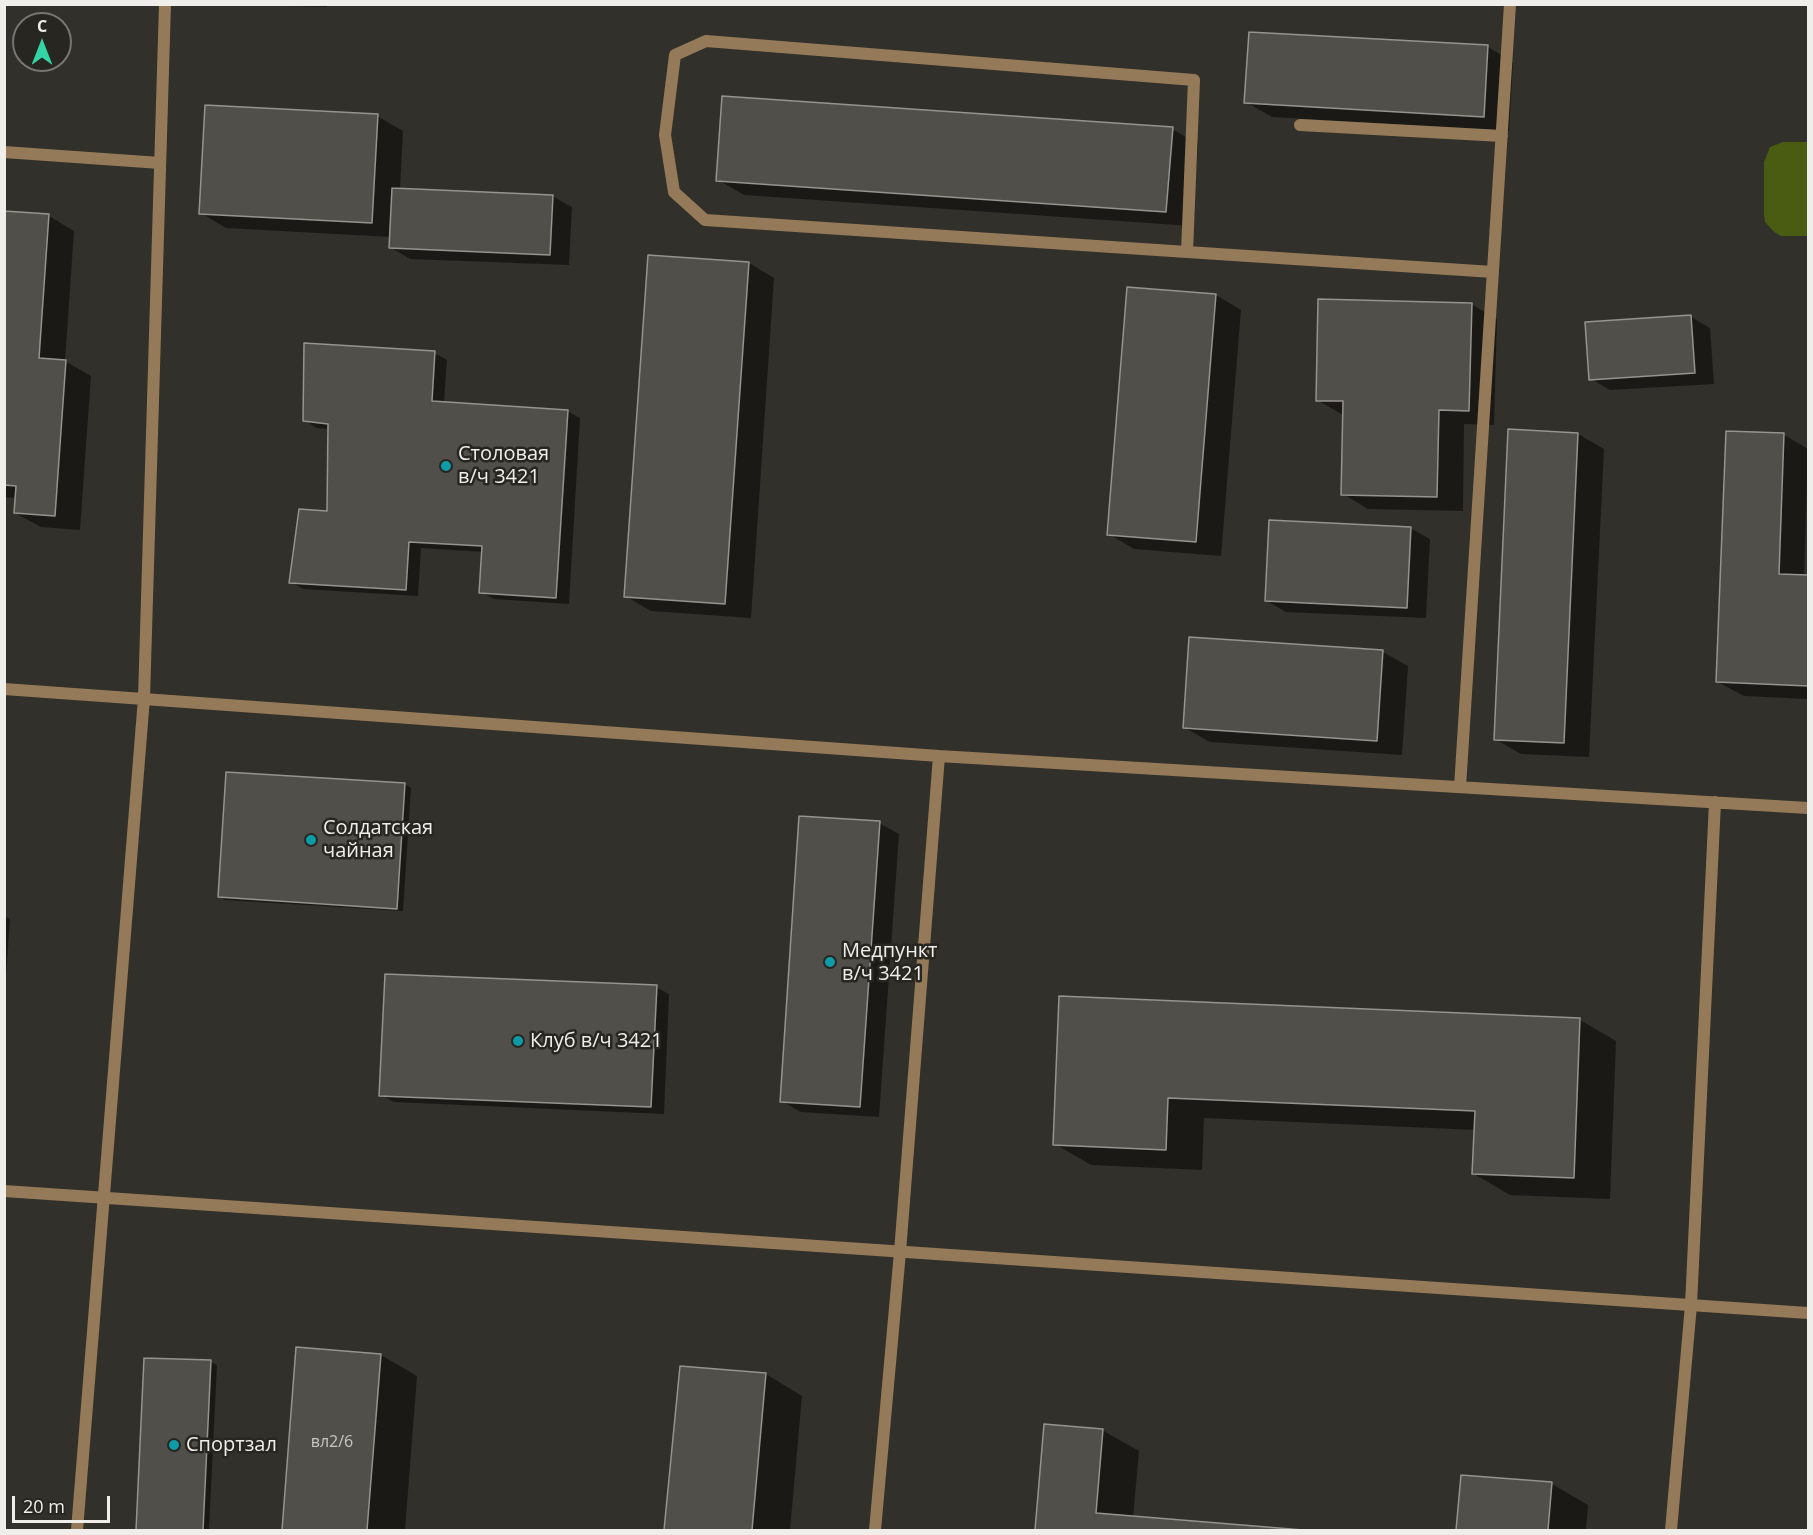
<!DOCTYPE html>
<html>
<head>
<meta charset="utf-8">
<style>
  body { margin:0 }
  #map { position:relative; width:1813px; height:1535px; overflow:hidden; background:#31302a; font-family:"Open Sans",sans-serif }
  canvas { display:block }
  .frame { position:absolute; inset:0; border:6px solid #efeeea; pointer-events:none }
  .north { position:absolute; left:12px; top:12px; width:60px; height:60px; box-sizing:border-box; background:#272621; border:2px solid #777671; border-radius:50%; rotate:0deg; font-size:16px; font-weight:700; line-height:24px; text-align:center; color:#efeeea }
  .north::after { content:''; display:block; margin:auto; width:21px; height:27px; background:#35d4a7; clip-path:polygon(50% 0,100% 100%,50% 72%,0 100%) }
  .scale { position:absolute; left:12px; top:1496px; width:98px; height:27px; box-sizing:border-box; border:3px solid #efeeea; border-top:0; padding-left:8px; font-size:18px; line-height:21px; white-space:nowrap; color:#efeeea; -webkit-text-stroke:4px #272621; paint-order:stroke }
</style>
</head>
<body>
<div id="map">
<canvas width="1813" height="1535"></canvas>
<div class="frame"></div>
<div class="north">С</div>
<div class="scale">20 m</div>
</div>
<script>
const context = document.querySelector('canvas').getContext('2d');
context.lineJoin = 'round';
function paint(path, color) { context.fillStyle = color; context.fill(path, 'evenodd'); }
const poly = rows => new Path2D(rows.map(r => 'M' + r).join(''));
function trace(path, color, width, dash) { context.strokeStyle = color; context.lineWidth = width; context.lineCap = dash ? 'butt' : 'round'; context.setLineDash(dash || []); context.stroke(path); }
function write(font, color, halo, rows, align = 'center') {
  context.font = font + ' "Open Sans",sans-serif'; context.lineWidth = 5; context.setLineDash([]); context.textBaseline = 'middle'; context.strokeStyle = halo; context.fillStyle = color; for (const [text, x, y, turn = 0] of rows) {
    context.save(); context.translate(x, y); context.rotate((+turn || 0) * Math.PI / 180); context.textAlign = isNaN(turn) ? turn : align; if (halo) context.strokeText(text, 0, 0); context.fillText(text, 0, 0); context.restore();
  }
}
const green = poly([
  [1783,142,1808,142,1808,236,1781,236,1774,232,1765,222,1764,214,1764,162,1770,147]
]);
const shadow = poly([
  [283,4,327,4,327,7,285,6],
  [1488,47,1513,62,1509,131,1272,117,1246,102],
  [377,116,403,131,400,190,552,196,572,207,569,265,410,259,390,247,391,237,226,228,201,213],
  [1172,129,1198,144,1192,226,744,195,718,180],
  [4,213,49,216,74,231,65,361,91,376,80,530,41,527,15,513,17,498,4,497],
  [749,263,774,278,751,618,651,611,625,596],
  [1216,295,1241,310,1221,556,1134,549,1109,534],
  [1471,304,1497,319,1494,425,1464,424,1463,511,1368,509,1343,494,1343,415,1317,400],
  [1691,317,1710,328,1714,384,1610,390,1591,379],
  [434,353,447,360,444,403,567,411,580,418,569,604,494,599,481,592,484,552,421,548,418,596,303,589,291,582,328,513,329,429,317,428,304,420],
  [1510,431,1578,434,1604,449,1589,757,1521,754,1495,739],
  [1784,435,1808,449,1804,577,1808,577,1808,699,1744,696,1718,682],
  [1410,528,1430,539,1426,618,1286,612,1267,601],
  [1383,652,1408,666,1402,755,1210,742,1185,728],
  [227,773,405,784,411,788,403,911,225,900,219,896],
  [879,823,899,834,879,1117,801,1112,781,1101],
  [4,916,10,919,5,991,4,991],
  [656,987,669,994,664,1114,394,1102,381,1095],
  [1061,998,1580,1020,1616,1041,1610,1199,1510,1195,1474,1174,1476,1130,1204,1118,1202,1170,1091,1165,1055,1144],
  [297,1349,381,1355,417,1376,405,1530,283,1530],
  [146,1359,211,1362,217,1365,209,1530,138,1530],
  [682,1368,766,1374,802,1396,790,1530,665,1530],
  [1045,1425,1102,1430,1139,1451,1133,1518,1285,1530,1037,1530],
  [1462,1476,1552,1484,1588,1505,1586,1530,1457,1530]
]);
const building = poly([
  [1249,32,1488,45,1484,117,1244,103,1249,32],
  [722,96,1173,127,1166,212,716,181,722,96],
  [205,105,378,114,372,223,199,214,205,105],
  [392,188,553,195,550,255,389,248,392,188],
  [4,211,49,214,39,358,66,360,55,516,14,513,16,486,4,485,4,211],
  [648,255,749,262,725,604,624,597,648,255],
  [1127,287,1216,294,1196,542,1107,535,1127,287],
  [1318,299,1472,303,1469,411,1439,410,1437,497,1341,495,1343,401,1316,401,1318,299],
  [1691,315,1695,373,1589,380,1585,322,1691,315],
  [304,343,435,351,432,401,568,410,556,598,479,593,482,546,409,542,406,590,289,583,299,509,327,511,328,424,303,421,304,343],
  [1508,429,1578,433,1564,743,1494,740,1508,429],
  [1726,431,1784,433,1779,574,1808,575,1808,686,1716,682,1726,431],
  [1269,520,1411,527,1407,608,1265,601,1269,520],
  [1189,637,1383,650,1377,741,1183,728,1189,637],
  [226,772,405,783,397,909,218,897,226,772],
  [799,816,880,821,860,1107,780,1102,799,816],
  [385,974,657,985,651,1107,379,1096,385,974],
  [1059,996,1580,1018,1574,1178,1472,1174,1475,1111,1168,1098,1166,1150,1053,1145,1059,996],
  [296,1347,381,1354,367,1530,282,1530,296,1347],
  [144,1358,211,1360,203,1530,136,1530,144,1358],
  [680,1366,766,1373,752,1530,664,1530,680,1366],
  [1044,1424,1103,1429,1096,1513,1303,1530,1035,1530,1044,1424],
  [1461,1475,1552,1482,1548,1530,1456,1530,1461,1475]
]);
const lane = poly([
  [1300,125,1502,136],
  [4,152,160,163],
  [1187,252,1194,80,706,41,675,55,665,135,674,192,705,220,1187,252,1493,272],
  [4,689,939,756,1808,808],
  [1460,787,1510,4],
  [77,1530,144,698,165,4],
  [875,1530,900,1252,939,756],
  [1671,1530,1691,1305,1715,802]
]);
const street = poly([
  [4,1191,1808,1313]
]);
const markers = [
  [446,466,6,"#0f9aa8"],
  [311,840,6,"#0f9aa8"],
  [830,962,6,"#0f9aa8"],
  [518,1041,6,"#0f9aa8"],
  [174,1445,6,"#0f9aa8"]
];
const numberNames = [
  ["вл2/6",332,1442]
];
const poiNames = [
  ["Столовая",458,454],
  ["в/ч 3421",458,477],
  ["Солдатская",323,828],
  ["чайная",323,851],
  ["Медпункт",842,951],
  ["в/ч 3421",842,974],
  ["Клуб в/ч 3421",530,1041],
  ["Спортзал",186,1445]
];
paint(green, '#4a5b12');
paint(shadow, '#0007');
paint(building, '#504f49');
trace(building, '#96948e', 1.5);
trace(lane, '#957a59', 12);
trace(street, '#957a59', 12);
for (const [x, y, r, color] of markers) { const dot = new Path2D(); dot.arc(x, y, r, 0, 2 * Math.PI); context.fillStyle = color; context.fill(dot); trace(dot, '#272621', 2); }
write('16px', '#c7c6c2', null, numberNames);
write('20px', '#efeeea', '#272621', poiNames, 'left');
</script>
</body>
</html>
